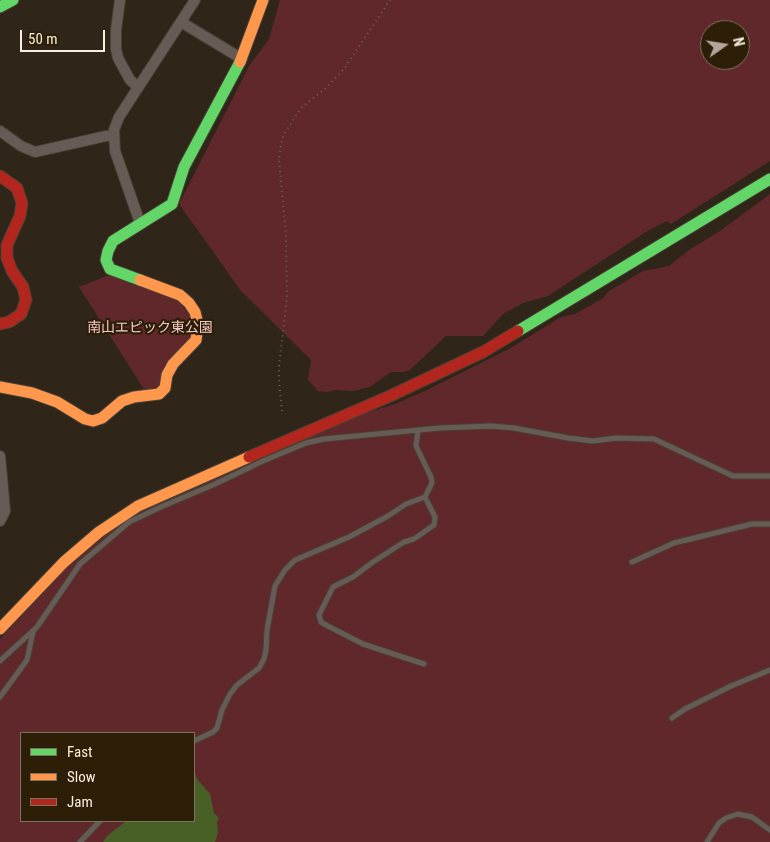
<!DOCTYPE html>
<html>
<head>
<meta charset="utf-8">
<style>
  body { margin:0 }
  #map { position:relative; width:770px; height:842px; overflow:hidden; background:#2f2619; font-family:"Roboto Condensed",sans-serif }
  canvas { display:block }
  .legend { position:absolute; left:20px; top:732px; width:175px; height:90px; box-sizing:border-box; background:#2d1e07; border:1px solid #7e715d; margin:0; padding:6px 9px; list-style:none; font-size:15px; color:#f8eddf }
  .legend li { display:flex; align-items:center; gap:10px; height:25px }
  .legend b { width:25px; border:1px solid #7e715d }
  .north { position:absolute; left:700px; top:20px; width:50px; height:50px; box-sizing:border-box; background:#2d1e07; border:1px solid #7e715d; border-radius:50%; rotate:77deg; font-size:14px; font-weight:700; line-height:20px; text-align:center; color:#f8eddf }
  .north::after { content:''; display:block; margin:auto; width:18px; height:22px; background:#b2a79a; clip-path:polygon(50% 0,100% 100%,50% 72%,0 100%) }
  .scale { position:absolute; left:20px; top:30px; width:85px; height:22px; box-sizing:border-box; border:2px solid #f8eddf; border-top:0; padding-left:6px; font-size:15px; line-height:18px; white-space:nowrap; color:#f8eddf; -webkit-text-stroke:4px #2d1e07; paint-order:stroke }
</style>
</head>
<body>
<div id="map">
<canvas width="770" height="842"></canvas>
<ul class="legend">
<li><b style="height:6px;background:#63d668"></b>Fast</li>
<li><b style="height:6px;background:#ff974d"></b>Slow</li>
<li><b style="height:6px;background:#b3261e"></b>Jam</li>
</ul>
<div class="north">N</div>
<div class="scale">50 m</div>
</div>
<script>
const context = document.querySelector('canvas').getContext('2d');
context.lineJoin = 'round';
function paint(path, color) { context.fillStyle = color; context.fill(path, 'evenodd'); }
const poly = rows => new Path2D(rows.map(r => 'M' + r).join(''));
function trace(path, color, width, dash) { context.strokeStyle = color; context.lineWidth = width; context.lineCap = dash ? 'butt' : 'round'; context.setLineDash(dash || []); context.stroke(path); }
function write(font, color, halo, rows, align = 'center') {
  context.font = font + ' "Roboto Condensed","Noto Sans JP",sans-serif'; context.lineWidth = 4.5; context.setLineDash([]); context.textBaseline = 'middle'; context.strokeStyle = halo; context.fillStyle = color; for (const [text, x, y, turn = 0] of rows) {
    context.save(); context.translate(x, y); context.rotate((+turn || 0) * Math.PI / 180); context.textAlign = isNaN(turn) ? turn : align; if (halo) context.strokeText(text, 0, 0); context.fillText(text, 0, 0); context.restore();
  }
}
const green = poly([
  [280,0,770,0,770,161,671,224,667,221,649,230,548,296,523,303,503,314,483,336,446,336,410,370,403,372,391,372,370,387,353,391,335,390,327,392,318,391,308,380,311,360,241,291,179,204,249,66,269,39],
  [710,30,740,30,740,60,710,60],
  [770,194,770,842,0,842,0,639,71,562,133,513,362,414,395,404,427,390,509,349,561,317,575,314,602,299,609,291,643,271,669,266,689,250,720,231],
  [21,733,194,733,194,821,21,821],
  [109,275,179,300,192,319,192,338,161,387,145,391,79,287]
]);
const water = poly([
  [194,769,197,779,210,794,214,813,219,818,217,822,218,833,215,842,103,842,107,836,126,821,194,821]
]);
const path = poly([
  [282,411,279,382,279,366,287,298,286,234,279,161,281,144,284,134,301,108,327,87,344,69,390,0]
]);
const lane = poly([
  [632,562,674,543,752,524,770,524],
  [0,661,37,627,80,564,129,522,163,506,215,484,263,461,306,443,324,439,440,428,491,426,514,428,568,438,593,441,616,438,654,439,733,476,770,476],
  [424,664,363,644,326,625,321,622,319,615,333,587,353,577,373,562,404,542,414,539,434,525,435,517,425,497],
  [0,697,27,660,33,632],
  [672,718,685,709,731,686,770,670],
  [194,741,213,732,217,728,222,710,230,694,237,685,259,668,264,659,266,650,267,630,275,586,285,570,295,560,349,537,388,516,406,504,425,497,432,483,431,477,416,446,418,430],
  [80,842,100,821],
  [707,842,719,823,726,818,738,814,752,817,770,830]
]);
const street = poly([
  [120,0,116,30,116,49,118,58,130,80,138,87],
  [181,22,242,59],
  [0,131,21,146,35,152,106,136,114,136],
  [140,223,115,151,114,130,119,117,195,0],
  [0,456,5,511,0,521]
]);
const fast = poly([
  [0,7,13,0],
  [140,280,110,269,106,260,108,251,113,241,172,204,184,167,240,62],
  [518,331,770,179]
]);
const slow = poly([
  [240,62,263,0],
  [0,387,32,393,57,402,85,419,93,421,102,418,122,401,134,397,159,394,165,388,167,375,173,364,196,340,198,324,195,312,189,303,180,295,140,280],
  [0,629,64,562,99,532,138,506,249,457]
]);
const jam = poly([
  [0,176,17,188,22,203,20,216,7,245,7,258,12,271,23,287,26,300,21,314,9,322,0,324],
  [249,457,390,396,483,352,518,331]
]);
const parkNames = [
  ["南山エピック東公園",150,328]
];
paint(green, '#60282a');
paint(water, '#485f26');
trace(lane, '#494136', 7);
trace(street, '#494136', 12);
trace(fast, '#494136', 13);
trace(slow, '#494136', 13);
trace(jam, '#494136', 13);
trace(path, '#6b635d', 2, [1, 4]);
trace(lane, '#665c55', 5);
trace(street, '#665c55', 10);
trace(fast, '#63d668', 11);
trace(slow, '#ff974d', 11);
trace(jam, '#b3261e', 11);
write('14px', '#f4c8c8', '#2d1e07', parkNames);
</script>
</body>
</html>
